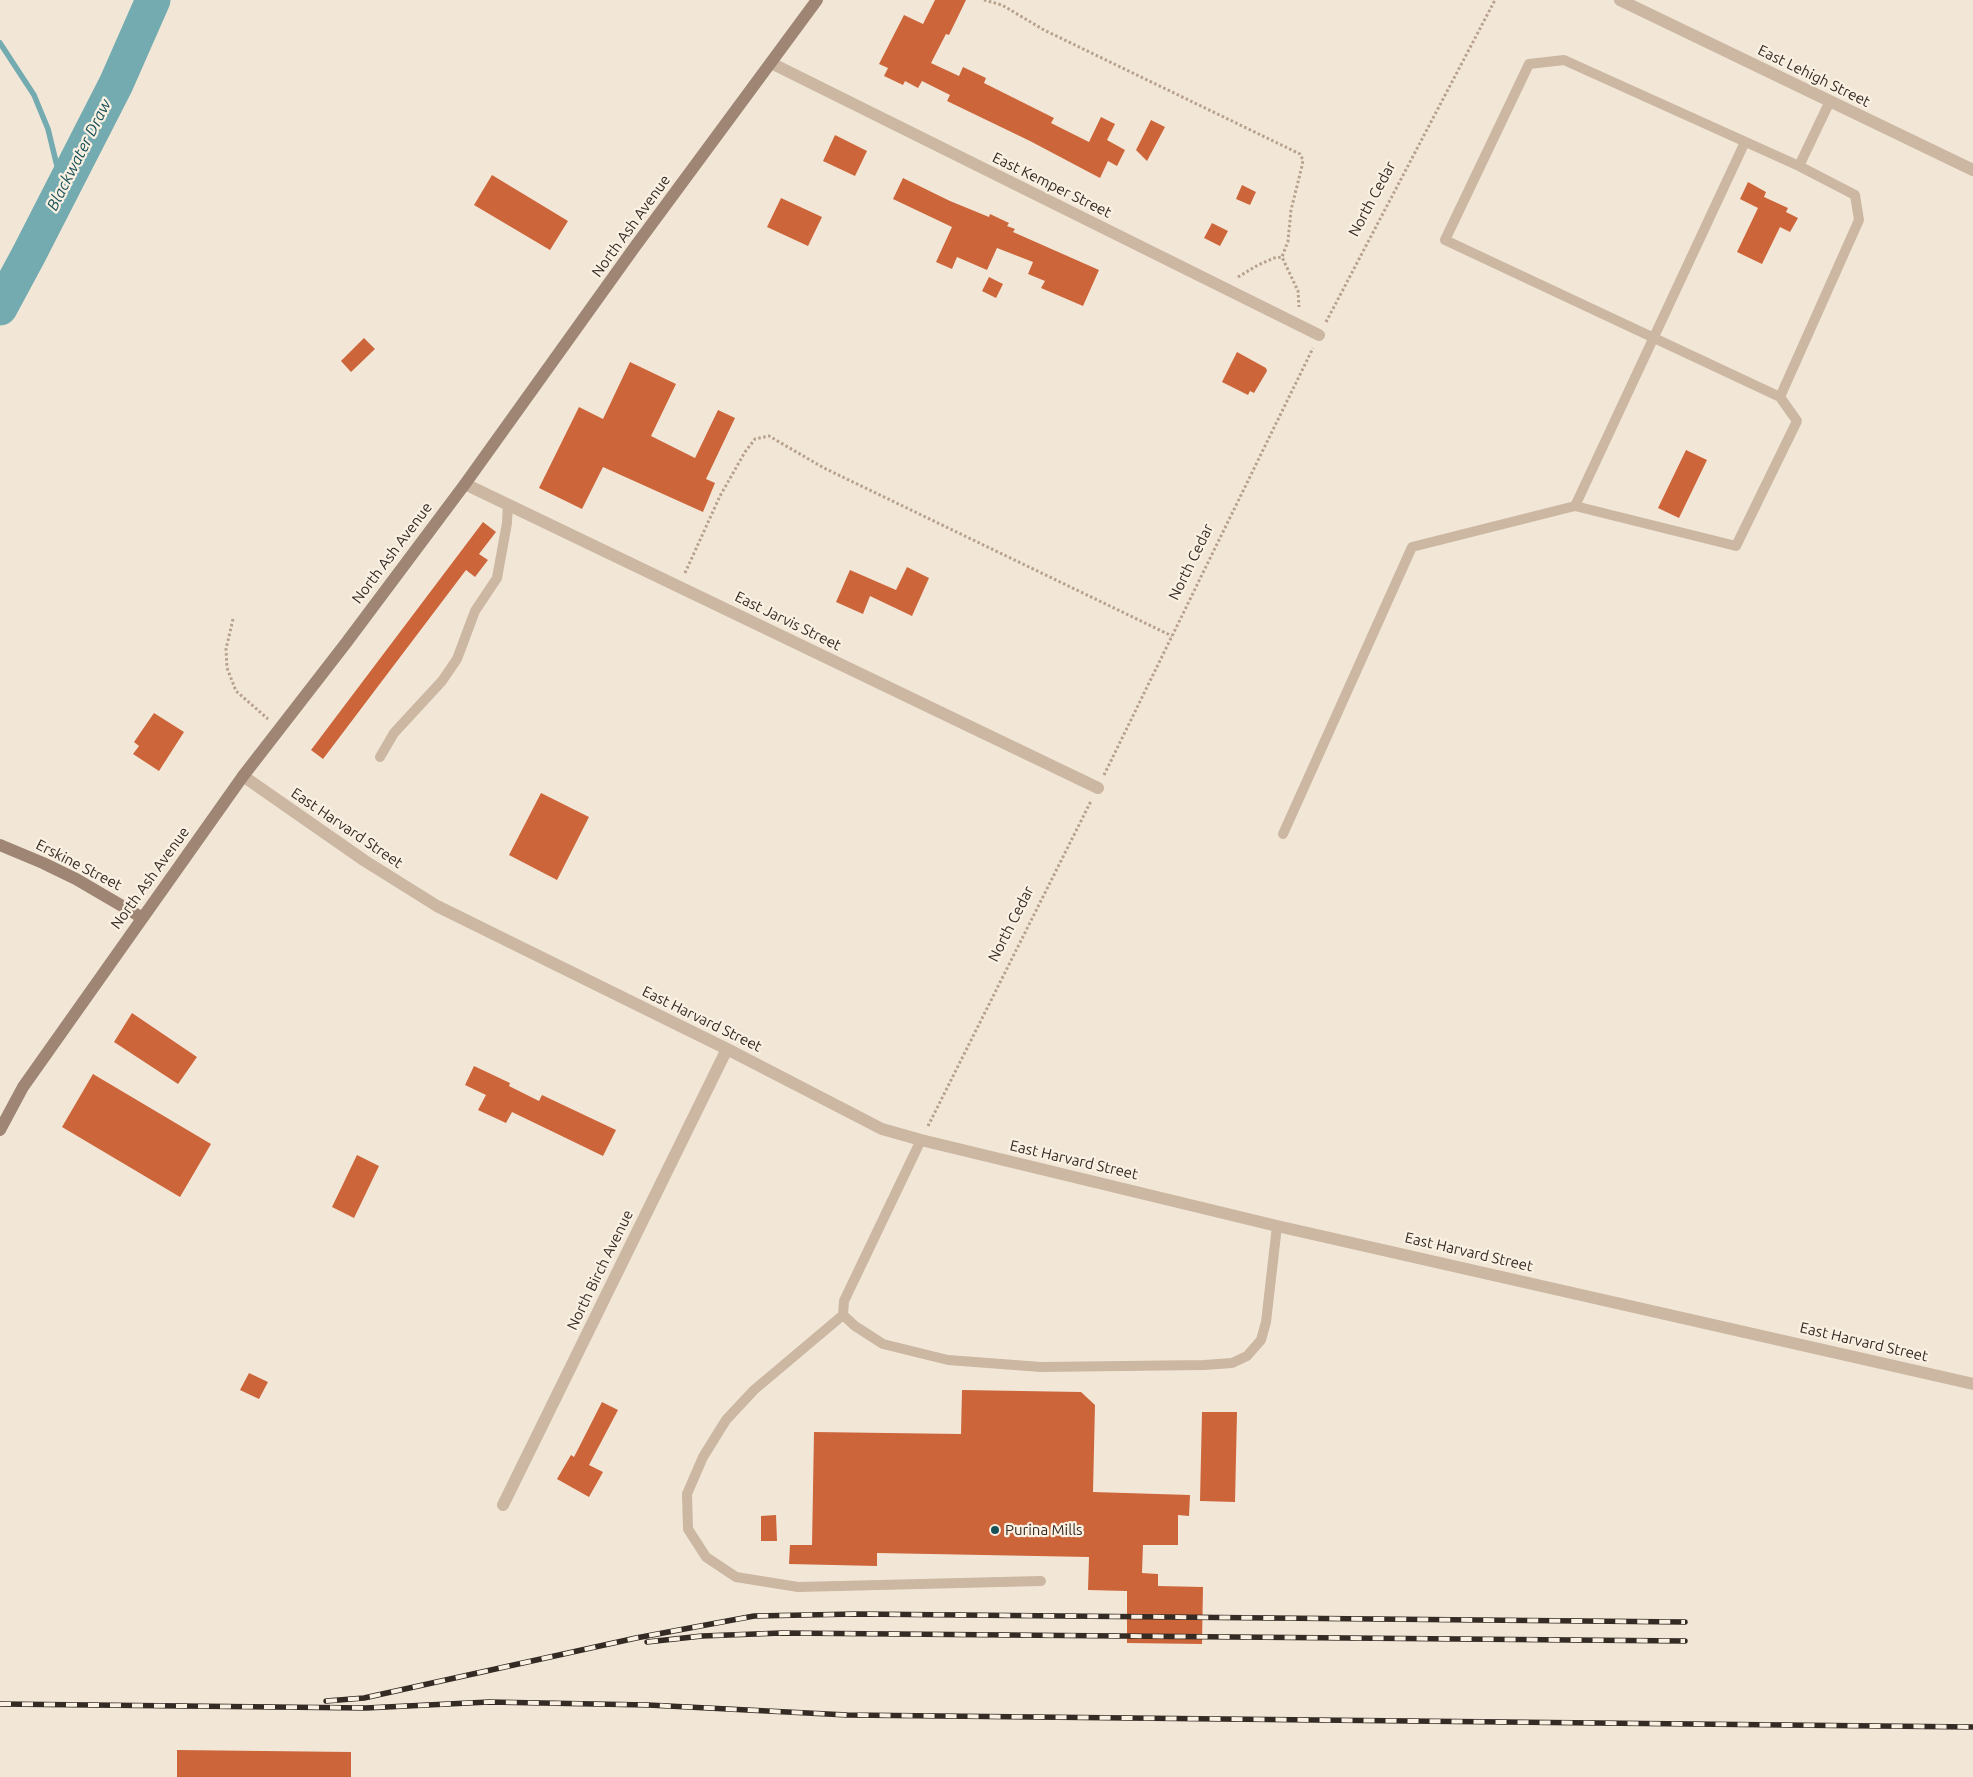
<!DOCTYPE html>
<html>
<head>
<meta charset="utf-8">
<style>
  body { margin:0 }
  canvas { display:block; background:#f2e7d7 }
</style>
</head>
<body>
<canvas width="1973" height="1777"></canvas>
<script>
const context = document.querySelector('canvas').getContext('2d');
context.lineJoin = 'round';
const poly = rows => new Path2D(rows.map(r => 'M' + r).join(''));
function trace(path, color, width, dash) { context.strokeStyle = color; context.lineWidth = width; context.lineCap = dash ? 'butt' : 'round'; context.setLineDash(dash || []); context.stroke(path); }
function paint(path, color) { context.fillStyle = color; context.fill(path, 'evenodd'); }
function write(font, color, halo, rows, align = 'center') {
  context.font = font + ' Ubuntu,sans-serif'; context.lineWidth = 4.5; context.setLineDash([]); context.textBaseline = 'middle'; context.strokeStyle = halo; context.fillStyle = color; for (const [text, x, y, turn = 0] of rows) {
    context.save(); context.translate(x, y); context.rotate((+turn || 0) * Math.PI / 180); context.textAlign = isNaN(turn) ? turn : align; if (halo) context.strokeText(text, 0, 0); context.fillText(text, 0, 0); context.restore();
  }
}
const stream = poly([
  [0,43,34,95,48,129,58,170,59,197]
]);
const river = poly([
  [0,308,28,256,116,84,153,0]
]);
const building = poly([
  [935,0,966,0,949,35,946,34,931,63,959,76,963,67,986,78,984,83,1054,118,1051,123,1089,142,1101,117,1115,124,1107,140,1125,150,1117,166,1108,161,1100,178,1030,141,947,101,950,95,922,81,918,88,905,81,903,85,884,76,888,68,879,64,904,15,923,24],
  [1151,120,1165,127,1147,161,1136,150],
  [835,135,867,151,855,176,823,161],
  [492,175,568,221,550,250,474,205],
  [903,178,950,201,989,217,990,214,1009,223,1007,226,1015,229,1013,232,1099,270,1083,306,1041,288,1045,281,1028,274,1033,262,997,248,987,270,957,257,952,269,936,262,952,227,893,199],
  [1748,182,1766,192,1764,197,1788,208,1786,212,1798,218,1790,232,1780,227,1762,264,1737,252,1758,208,1740,199],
  [1242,185,1256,192,1250,205,1236,199],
  [781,198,822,217,808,246,767,227],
  [1212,223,1228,231,1220,246,1204,238],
  [989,277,1003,284,996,298,982,291],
  [364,338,375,349,351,372,341,361],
  [1237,352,1266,368,1267,371,1254,393,1250,391,1248,395,1222,382],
  [630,362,676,384,651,436,695,458,718,410,735,418,706,479,715,483,703,512,603,467,582,509,539,488,579,407,603,419],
  [1686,450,1707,460,1679,518,1658,508],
  [483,522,496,532,479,554,488,560,475,577,466,570,323,759,311,750],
  [907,567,929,578,912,616,870,596,863,614,836,602,850,570,896,590],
  [154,713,184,732,159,771,133,754,139,746,134,742],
  [541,793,589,817,557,880,509,855],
  [132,1013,197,1057,178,1084,114,1042],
  [474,1066,510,1083,509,1086,539,1101,542,1095,616,1130,603,1156,512,1112,506,1123,478,1110,486,1095,465,1085],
  [93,1074,211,1144,180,1197,62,1127],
  [357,1155,379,1166,354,1218,332,1207],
  [249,1373,268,1382,259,1399,240,1390],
  [962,1390,1081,1392,1095,1405,1093,1492,1190,1495,1189,1516,1178,1515,1178,1545,1143,1545,1142,1573,1158,1574,1158,1586,1203,1587,1202,1644,1127,1643,1127,1591,1088,1590,1089,1557,877,1553,877,1566,789,1564,790,1545,812,1545,814,1432,961,1434],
  [602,1402,618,1410,589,1465,603,1472,589,1497,557,1479,571,1455,574,1457],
  [1202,1412,1237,1412,1235,1502,1200,1501],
  [776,1515,777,1541,761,1541,761,1516],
  [177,1750,351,1752,351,1777,177,1777]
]);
const path = poly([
  [984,0,1002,5,1044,30,1300,154,1303,160,1302,166,1291,210,1288,241,1282,257,1298,291,1299,307],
  [1238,277,1258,265,1274,258,1282,257],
  [1326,322,1495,0],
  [685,573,720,496,745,452,755,439,769,436,824,468,1172,636],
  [233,619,226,649,227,668,236,691,268,719],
  [1104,775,1313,348],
  [928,1126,1091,801]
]);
const lane = poly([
  [1745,142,1575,506,1736,546,1797,421,1780,397],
  [1799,166,1564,60,1529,64,1445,240,1780,397,1859,220,1855,195,1799,166,1830,101],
  [380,757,394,733,442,681,457,659,475,611,497,578,507,523,508,504],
  [1283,834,1412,547,1575,506],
  [921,1140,844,1301,843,1315,855,1326,883,1344,948,1360,1041,1367,1204,1365,1232,1363,1247,1356,1261,1340,1266,1322,1277,1226],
  [843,1315,754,1390,726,1420,703,1457,687,1494,688,1529,706,1557,736,1577,798,1587,1041,1581]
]);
const street = poly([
  [1620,0,1973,170],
  [771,63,1319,335],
  [465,484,1098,788],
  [243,776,365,861,437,906,727,1049,882,1129,921,1140,1277,1226,1973,1384],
  [503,1505,727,1049]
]);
const secondary = poly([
  [0,845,43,863,76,879,141,917],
  [0,1130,23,1087,243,776,346,643,465,484,634,248,817,0]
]);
const rail = poly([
  [647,1642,702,1636,782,1633,1685,1641],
  [326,1701,364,1698,636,1638,754,1616,857,1614,1685,1622],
  [0,1704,366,1708,489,1702,648,1705,847,1715,1973,1727]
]);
const markers = [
  [995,1530,5,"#195159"]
];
const streetNames = [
  ["East Lehigh Street",1814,76,26],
  ["East Kemper Street",1052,185,26],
  ["North Cedar",1372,199,-62],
  ["North Ash Avenue",631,226,-54],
  ["North Ash Avenue",392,553,-53],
  ["North Cedar",1191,562,-64],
  ["East Jarvis Street",788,621,26],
  ["East Harvard Street",347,828,34],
  ["Erskine Street",79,865,27],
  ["North Ash Avenue",150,878,-54],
  ["North Cedar",1011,924,-63],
  ["East Harvard Street",702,1019,26],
  ["East Harvard Street",1074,1160,13],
  ["East Harvard Street",1469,1252,13],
  ["North Birch Avenue",600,1270,-64],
  ["East Harvard Street",1864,1342,13]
];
const poiNames = [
  ["Purina Mills",1005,1530]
];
const waterNames = [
  ["Blackwater Draw",79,155,-63]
];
trace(stream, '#74abb1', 5.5);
trace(river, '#74abb1', 35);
paint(building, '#cd653a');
trace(path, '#b7a18d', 3, [2.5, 2.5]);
trace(lane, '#cbb7a2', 10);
trace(street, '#cbb7a2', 12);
trace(secondary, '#9e8574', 12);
trace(rail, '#352b25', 5.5);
trace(rail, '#faf1e3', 4, [11]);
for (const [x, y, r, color] of markers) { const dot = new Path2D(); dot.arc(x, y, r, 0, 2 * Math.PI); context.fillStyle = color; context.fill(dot); trace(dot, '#faf1e3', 2); }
write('15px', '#352b25', '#faf1e3', streetNames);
write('15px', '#352b25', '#faf1e3', poiNames, 'left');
write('italic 16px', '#195159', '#faf1e3', waterNames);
</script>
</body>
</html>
